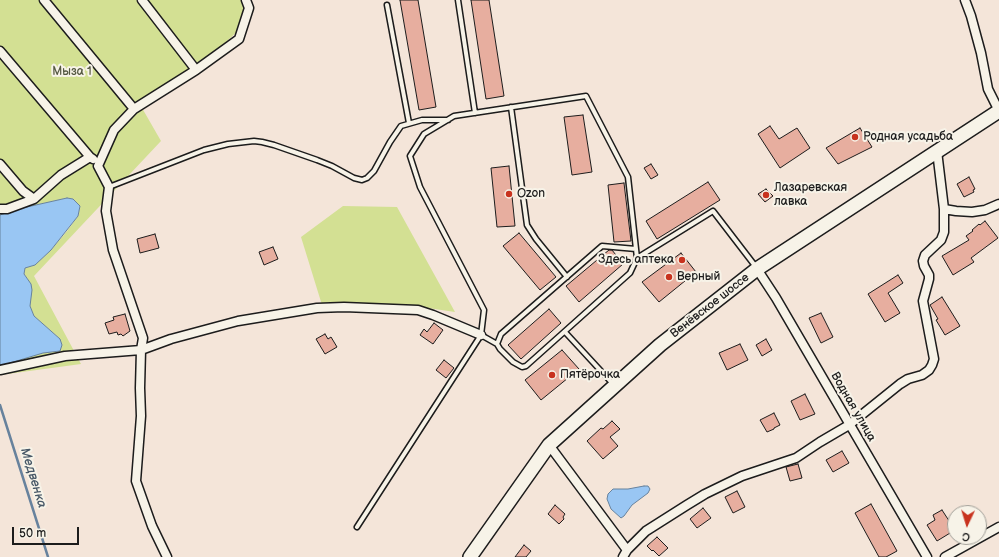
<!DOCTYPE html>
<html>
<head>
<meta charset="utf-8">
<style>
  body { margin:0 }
  #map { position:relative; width:999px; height:557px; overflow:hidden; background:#f4e5d9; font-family:"Balsamiq Sans",sans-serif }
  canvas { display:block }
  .north { position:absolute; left:947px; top:505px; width:40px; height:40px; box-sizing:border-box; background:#f7f3e8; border:1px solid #9f9d96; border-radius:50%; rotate:184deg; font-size:11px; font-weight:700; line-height:16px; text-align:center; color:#1c1c1c }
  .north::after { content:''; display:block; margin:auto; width:14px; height:18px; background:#c8321e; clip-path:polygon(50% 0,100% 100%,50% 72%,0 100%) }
  .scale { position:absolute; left:12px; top:527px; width:67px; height:18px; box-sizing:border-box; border:2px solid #1c1c1c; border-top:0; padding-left:5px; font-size:12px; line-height:14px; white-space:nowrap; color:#1c1c1c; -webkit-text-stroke:3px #f7f3e8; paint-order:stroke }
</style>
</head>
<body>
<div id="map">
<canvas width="999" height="557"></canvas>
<div class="north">С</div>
<div class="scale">50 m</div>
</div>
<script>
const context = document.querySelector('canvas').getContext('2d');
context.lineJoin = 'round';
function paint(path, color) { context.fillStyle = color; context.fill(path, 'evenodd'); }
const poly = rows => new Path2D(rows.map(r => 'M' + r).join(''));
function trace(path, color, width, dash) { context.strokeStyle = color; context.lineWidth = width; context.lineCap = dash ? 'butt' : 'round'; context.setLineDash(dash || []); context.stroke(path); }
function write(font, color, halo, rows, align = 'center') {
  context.font = font + ' "Balsamiq Sans",sans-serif'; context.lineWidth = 4; context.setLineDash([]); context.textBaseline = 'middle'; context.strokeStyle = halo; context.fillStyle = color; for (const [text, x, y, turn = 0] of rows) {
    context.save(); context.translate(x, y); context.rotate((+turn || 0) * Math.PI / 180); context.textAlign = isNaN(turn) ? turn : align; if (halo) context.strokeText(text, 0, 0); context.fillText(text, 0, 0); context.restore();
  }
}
const green = poly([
  [0,0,249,0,240,29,202,64,138,101,161,141,34,276,81,364,0,375,0,366,43,353,60,351,60,339,34,316,30,306,28,279,24,274,25,268,35,265,51,250,67,231,78,216,80,206,73,199,67,198,18,209,0,215],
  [343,206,397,207,455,312,421,307,322,305,301,237]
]);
const water = poly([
  [67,198,73,199,80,206,78,216,51,250,35,265,25,268,24,274,31,284,32,290,30,306,34,316,60,339,62,345,60,351,43,353,0,366,0,215,18,209,67,198],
  [644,486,648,486,650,489,648,493,632,505,624,516,621,518,611,509,607,499,608,494,613,489,628,489,644,486]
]);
const stream = poly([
  [0,405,48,557]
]);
const building = poly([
  [400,0,418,0,436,107,419,110,400,0],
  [471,0,489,0,504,96,486,99,471,0],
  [583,115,592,172,572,175,564,117,583,115],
  [770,126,779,139,797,128,810,148,780,168,758,134,770,126],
  [860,128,872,147,838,164,826,148,860,128],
  [651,164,658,175,651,179,644,168,651,164],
  [509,166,515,226,497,227,491,168,509,166],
  [969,177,975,189,973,190,974,192,964,197,957,184,969,177],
  [708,182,720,200,657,239,646,221,708,182],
  [624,183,631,241,614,242,608,185,624,183],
  [766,189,773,196,765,202,758,194,766,189],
  [985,221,998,238,971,258,974,262,953,275,942,256,969,240,966,236,973,231,972,230,979,224,980,225,985,221],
  [519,233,556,277,540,290,503,246,519,233],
  [155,234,159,248,140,253,137,239,155,234],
  [273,247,278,259,264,265,259,252,273,247],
  [609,250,612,250,623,264,579,302,566,286,609,250],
  [681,253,696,272,659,302,642,282,681,253],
  [898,275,903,283,888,293,900,313,885,322,868,294,898,275],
  [942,297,960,326,945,335,936,320,938,319,930,305,942,297],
  [549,309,561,323,521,359,508,345,549,309],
  [821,313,833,337,821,343,809,318,821,313],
  [125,314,130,331,123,336,121,334,118,335,117,332,109,334,105,323,114,320,113,317,125,314],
  [434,323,443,330,433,344,420,335,424,329,427,332,434,323],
  [325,334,328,339,331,337,337,347,325,354,316,339,325,334],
  [766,339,772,350,762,356,756,345,766,339],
  [740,344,748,360,727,370,719,353,740,344],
  [562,350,579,369,541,400,525,380,562,350],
  [444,360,454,368,446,378,436,370,444,360],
  [805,394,815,414,800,420,791,401,805,394],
  [774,413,780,425,774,428,774,429,767,432,760,420,774,413],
  [612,421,620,429,610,437,618,446,603,459,587,441,601,428,603,429,612,421],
  [842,451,849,463,833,472,826,460,842,451],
  [798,464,802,478,790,481,786,467,798,464],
  [737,491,745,507,733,513,725,497,737,491],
  [871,504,897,551,886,557,879,557,855,513,871,504],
  [555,505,565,514,563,517,564,519,559,524,548,514,555,505],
  [703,508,711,518,697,528,690,519,703,508],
  [942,510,955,530,937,541,927,525,935,520,933,515,942,510],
  [657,537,668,548,659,556,653,550,652,551,647,546,657,537],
  [524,545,531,551,526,557,515,557,524,545]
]);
const lane = poly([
  [458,0,475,113],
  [387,5,409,123],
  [511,107,527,225,536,239,567,277],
  [109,187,204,150,228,144,254,141,262,142,274,145,317,160,332,166,354,178,362,180,367,178,374,171,390,142,401,126,422,120,448,120],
  [565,332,613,384],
  [481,335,497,344,500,349,513,362,522,367,526,366,630,273,637,258],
  [497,344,501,334,602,246,636,249],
  [357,527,481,335,484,310,420,187,410,156,424,134,454,116,586,96,628,177,637,258,713,211,756,267]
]);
const street = poly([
  [44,0,134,109],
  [142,0,196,70],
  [965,0,971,16,981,53,988,89,999,111],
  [0,51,90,157],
  [937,151,944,209,956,211,972,212,985,210,999,204],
  [0,164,23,191,34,199,61,175,90,157,93,159],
  [0,209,7,209,34,199],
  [757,269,776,298,927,557],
  [0,370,65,356,141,350,171,339,238,321,317,308,344,307,418,310,433,315,481,335],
  [549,445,627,550],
  [167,557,152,526,136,481,141,416,140,388,141,350,143,338,113,250,106,211,109,187,98,166,114,130,134,109,196,70,239,39,249,8,246,0],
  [623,557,627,550,646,531,687,505,705,494,742,476,796,458,820,442,849,425,900,384,908,379,922,375,929,370,932,365,934,359,923,301,929,279,929,275,924,266,923,261,925,255,941,240,944,232,944,209],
  [945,557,999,527]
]);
const primary = poly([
  [470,557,549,445,660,345,757,269,999,111]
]);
const markers = [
  [855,137,4,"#c8321e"],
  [509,194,4,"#c8321e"],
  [766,195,4,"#c8321e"],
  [682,260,4,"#c8321e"],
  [669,277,4,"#c8321e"],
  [552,375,4,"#c8321e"]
];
const parkNames = [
  ["Мыза 1",72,72]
];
const poiNames = [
  ["Родная усадьба",863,137],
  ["Лазаревская",774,188],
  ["лавка",774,202],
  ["Ozon",517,194],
  ["Здесь аптека",674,260,"right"],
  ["Верный",677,277],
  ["Пятёрочка",560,375]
];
const streetNames = [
  ["Венёвское шоссе",710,306,-38],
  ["Водная улица",853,407,60]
];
const waterNames = [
  ["Медвенка",33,478,73]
];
paint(green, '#d3e093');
paint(water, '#99c6f3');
trace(water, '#67829d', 1);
trace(stream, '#67829d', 2.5);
paint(building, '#e7ae9f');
trace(building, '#1c1c1c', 1);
trace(lane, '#1c1c1c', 7);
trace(street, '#1c1c1c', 11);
trace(primary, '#1c1c1c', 16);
trace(lane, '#f7f3e8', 4);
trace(street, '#f7f3e8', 8);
trace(primary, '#f7f3e8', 13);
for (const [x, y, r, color] of markers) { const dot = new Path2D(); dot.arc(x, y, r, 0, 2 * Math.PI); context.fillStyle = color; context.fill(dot); trace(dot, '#f7f3e8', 1.5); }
write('12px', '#535740', '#f7f3e8', parkNames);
write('12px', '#1c1c1c', '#f7f3e8', poiNames, 'left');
write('12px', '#1c1c1c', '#f7f3e8', streetNames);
write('italic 13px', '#485867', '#f7f3e8', waterNames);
</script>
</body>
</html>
